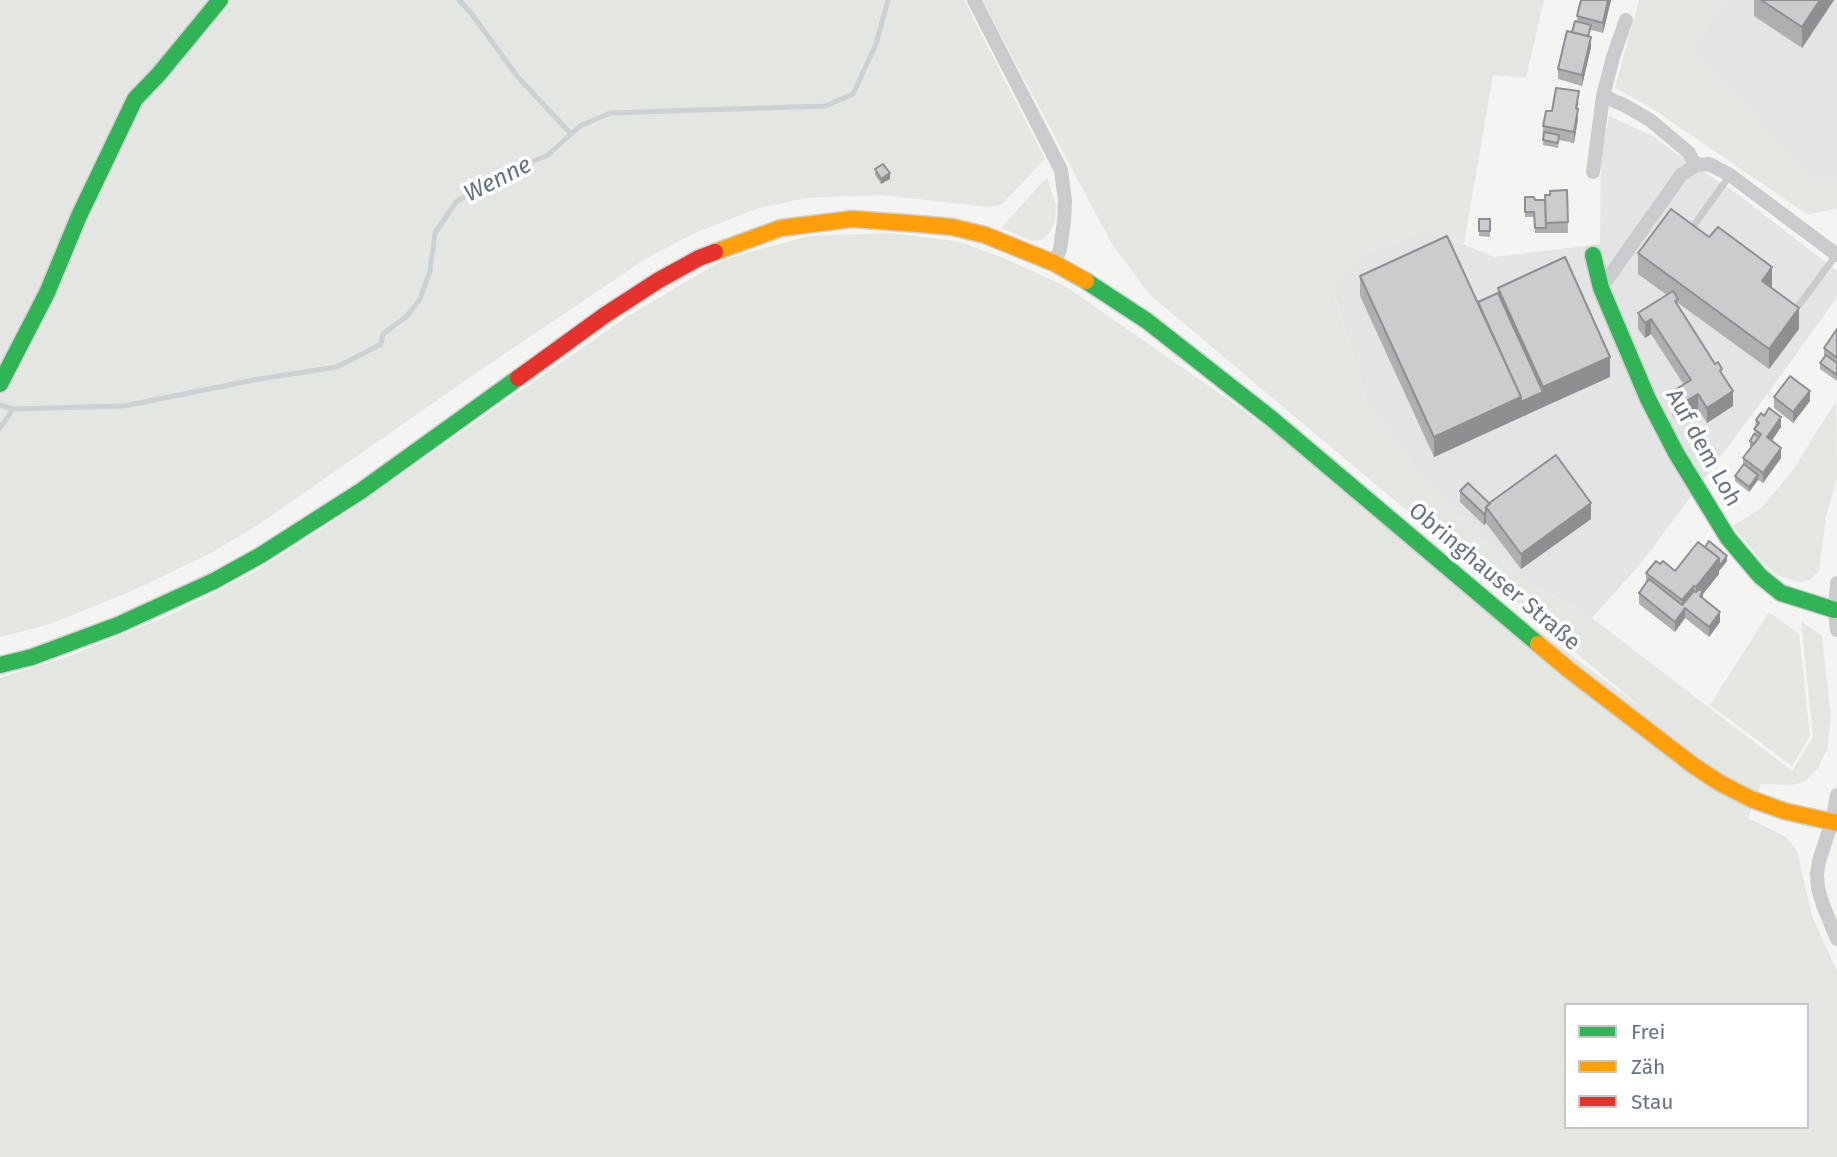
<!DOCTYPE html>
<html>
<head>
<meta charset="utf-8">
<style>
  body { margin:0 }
  #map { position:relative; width:1837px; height:1157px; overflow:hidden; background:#f4f4f3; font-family:"Fira Sans",sans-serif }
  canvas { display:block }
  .legend { position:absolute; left:1564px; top:1003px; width:245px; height:126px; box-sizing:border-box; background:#fff; border:2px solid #c2c7cc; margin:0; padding:9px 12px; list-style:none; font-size:21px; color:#677480 }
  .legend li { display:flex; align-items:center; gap:14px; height:35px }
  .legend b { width:35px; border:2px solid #c2c7cc }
</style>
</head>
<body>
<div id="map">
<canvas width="1837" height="1157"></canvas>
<ul class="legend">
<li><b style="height:9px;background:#30b455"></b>Frei</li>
<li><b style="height:9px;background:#ff9f0a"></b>Zäh</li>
<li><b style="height:9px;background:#e5322d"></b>Stau</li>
</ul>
</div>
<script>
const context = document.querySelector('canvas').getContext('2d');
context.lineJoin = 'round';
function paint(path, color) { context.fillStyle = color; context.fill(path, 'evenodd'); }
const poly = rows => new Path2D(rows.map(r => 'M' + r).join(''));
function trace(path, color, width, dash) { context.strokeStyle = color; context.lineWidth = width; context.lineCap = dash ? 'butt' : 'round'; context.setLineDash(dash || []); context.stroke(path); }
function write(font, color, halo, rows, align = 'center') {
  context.font = font + ' "Fira Sans",sans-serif'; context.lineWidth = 7; context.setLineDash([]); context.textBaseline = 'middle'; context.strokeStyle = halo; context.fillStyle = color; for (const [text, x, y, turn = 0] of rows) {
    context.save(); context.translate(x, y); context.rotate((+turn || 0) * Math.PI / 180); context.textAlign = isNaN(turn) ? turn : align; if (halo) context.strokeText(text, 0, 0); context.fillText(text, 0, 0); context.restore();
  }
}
const built = poly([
  [1724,0,1837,0,1837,177,1812,180,1691,48],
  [1609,116,1653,136,1688,162,1735,192,1837,271,1837,297,1774,385,1642,562,1592,618,1518,576,1421,477,1368,404,1333,290,1366,253,1427,230,1495,257,1600,244,1601,157]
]);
const green = poly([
  [0,0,964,0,1045,159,1001,205,987,207,882,195,807,198,759,208,697,232,647,258,479,371,258,525,211,553,134,590,50,624,0,637],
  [982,0,1544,0,1526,78,1493,75,1464,244,1427,230,1366,253,1333,291,1368,404,1421,477,1518,576,1592,618,1792,771,1813,737,1801,621,1822,636,1831,718,1827,749,1818,768,1804,782,1791,785,1761,784,1748,818,1786,837,1797,851,1812,916,1837,971,1837,1157,0,1157,0,678,70,656,175,613,258,570,337,519,628,316,725,259,809,236,892,233,960,242,1006,259,1065,286,1239,407,1643,709,1150,295,1112,244],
  [1566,1005,1807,1005,1807,1127,1566,1127],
  [1639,0,1724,0,1691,48,1812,180,1837,177,1837,208,1808,215,1650,107,1615,88],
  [1047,177,1056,205,1055,222,1050,232,1042,240,1032,241,1001,228],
  [1836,401,1837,478,1826,517,1819,571,1810,580,1798,582,1777,575,1761,561,1733,526,1760,509,1791,473],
  [1769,612,1799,634,1810,736,1792,766,1710,705]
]);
const stream = poly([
  [459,0,471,13,517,76,571,134],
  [0,405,13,409,124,406,259,379,337,367,381,344,383,334,407,316,420,299,430,271,435,233,456,202,498,176,548,155,580,126,610,113,825,106,853,94,876,44,888,0],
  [0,428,13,409]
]);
const lane = poly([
  [1692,228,1730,175],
  [1799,305,1837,254]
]);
const street = poly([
  [974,0,1061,170,1065,201,1064,221,1060,250,1054,263],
  [1603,96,1624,105,1650,120,1688,152,1696,165,1709,164,1730,175,1837,255],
  [1593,172,1603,96,1613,57,1626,20],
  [1601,288,1681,175,1696,165],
  [1837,583,1835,610,1837,630],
  [1837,795,1832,821,1819,861,1817,874,1818,888,1823,905,1837,939]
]);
const fast = poly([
  [1593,255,1601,288,1648,399,1676,453,1728,538,1760,576,1781,593,1835,610],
  [1086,281,1147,321,1272,419,1538,644],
  [0,384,47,293,79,216,135,99,159,74,220,0],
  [0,665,32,657,118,625,214,581,261,555,361,491,518,378]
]);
const slow = poly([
  [715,252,781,228,852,219,919,224,952,227,985,235,1054,263,1086,281],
  [1538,644,1569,670,1694,766,1720,783,1751,799,1784,811,1837,823]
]);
const jam = poly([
  [518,378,605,315,659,280,699,258,715,252]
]);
const wall = poly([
  [1581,0,1611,0,1603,33,1591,30,1589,36,1591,47,1582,86,1558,79,1558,69,1572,32,1577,21,1577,16],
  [1754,0,1834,0,1802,48,1754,16],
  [1579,102,1577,108,1578,119,1574,143,1559,140,1558,148,1543,145,1543,126,1552,111],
  [875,169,890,179,881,184,875,175],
  [1567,190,1568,233,1535,233,1534,217,1525,217,1525,197,1535,200,1545,200,1550,195],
  [1479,219,1490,219,1490,237,1479,236],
  [1638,253,1772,287,1771,289,1799,329,1769,369,1678,303,1678,305,1722,374,1733,406,1707,423,1698,409,1681,420,1679,415,1674,418,1672,414,1672,399,1673,398,1673,391,1684,385,1651,334,1645,338,1638,329,1638,313,1667,295,1638,274],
  [1360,276,1478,302,1498,293,1498,288,1610,377,1434,457,1360,296],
  [1837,329,1837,381,1820,369,1820,363,1824,358,1824,348],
  [1774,397,1810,401,1793,423,1774,408],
  [1756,420,1781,427,1772,441,1781,458,1763,483,1758,480,1749,492,1735,481,1735,476,1743,465,1743,458,1751,447,1750,446,1750,441,1754,434],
  [1460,491,1490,504,1591,519,1521,569,1486,523,1484,525,1460,502],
  [1705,547,1727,561,1719,571,1719,574,1703,594,1703,598,1720,622,1709,637,1685,618,1675,632,1639,604,1639,593,1646,584,1646,573,1660,564,1675,571]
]);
const shadedWall = poly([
  [1608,0,1611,0,1603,33,1603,23],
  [1820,0,1834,0,1802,48,1802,27],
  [1591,37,1591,47,1582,86,1582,75],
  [1578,109,1578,119,1574,143,1574,132],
  [890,173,890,179,881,184,881,179],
  [1772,267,1772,287,1762,302,1762,281],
  [1799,308,1799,329,1769,369,1769,349],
  [1651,319,1651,334,1645,338,1645,323],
  [1610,357,1610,377,1543,407,1543,387],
  [1733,391,1733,406,1707,423,1707,408],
  [1810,391,1810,401,1793,423,1793,412],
  [1543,392,1543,407,1434,457,1434,437,1521,397],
  [1698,394,1698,409,1681,420,1681,404],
  [1679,400,1679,415,1674,418,1674,402],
  [1781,417,1781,427,1767,447,1767,437],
  [1781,448,1781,458,1763,483,1763,473],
  [1758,475,1758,480,1749,492,1749,487],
  [1591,503,1591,519,1521,569,1521,554],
  [1486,512,1486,523,1484,525,1484,514],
  [1727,556,1727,561,1719,571,1719,574,1703,594,1703,602,1696,603,1696,587,1719,558],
  [1694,586,1694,601,1685,608,1685,618,1675,632,1675,622,1682,612,1682,600],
  [1720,612,1720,622,1709,637,1709,627]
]);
const building = poly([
  [1581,0,1608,0,1603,23,1577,16,1581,0],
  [1761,0,1820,0,1802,27,1761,0],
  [1575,21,1591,25,1588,36,1572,32,1575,21],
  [1567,31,1591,37,1582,75,1558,69,1567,31],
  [1556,88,1579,91,1576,108,1578,109,1574,132,1543,126,1546,111,1552,111,1556,88],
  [1544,132,1559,135,1558,143,1543,140,1544,132],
  [883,164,890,173,881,179,875,169,883,164],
  [1567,190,1568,222,1546,223,1545,195,1550,195,1550,191,1567,190],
  [1525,197,1534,197,1535,200,1545,200,1546,228,1535,228,1534,212,1525,212,1525,197],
  [1671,209,1709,237,1718,227,1772,267,1762,281,1799,308,1769,349,1638,253,1671,209],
  [1479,219,1490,219,1490,231,1479,231,1479,219],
  [1447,236,1521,397,1434,437,1360,276,1447,236],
  [1565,257,1610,357,1543,387,1498,288,1565,257],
  [1673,291,1678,299,1675,301,1715,364,1718,362,1722,369,1720,371,1733,391,1707,408,1698,394,1681,404,1679,400,1674,402,1672,399,1676,396,1673,391,1691,380,1651,319,1645,323,1638,313,1673,291],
  [1498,293,1543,392,1521,402,1521,397,1478,302,1498,293],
  [1837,329,1837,358,1824,348,1837,329],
  [1826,355,1837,363,1837,375,1820,363,1826,355],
  [1790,376,1810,391,1793,412,1774,397,1790,376],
  [1769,408,1781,417,1767,437,1781,448,1763,473,1743,458,1761,434,1754,429,1759,423,1756,420,1761,413,1764,416,1769,408],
  [1754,434,1759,437,1754,444,1750,441,1754,434],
  [1556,455,1591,503,1521,554,1486,507,1492,501,1556,455],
  [1744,464,1758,475,1749,487,1735,476,1744,464],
  [1468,483,1490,504,1486,507,1486,512,1484,514,1460,491,1468,483],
  [1709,541,1727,556,1719,566,1719,558,1705,547,1709,541],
  [1698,542,1719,558,1696,587,1694,586,1682,600,1646,573,1656,561,1660,564,1663,561,1675,571,1698,542],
  [1649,579,1682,605,1694,591,1696,592,1699,589,1703,591,1700,596,1720,612,1709,627,1685,608,1675,622,1639,593,1649,579]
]);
const streetNames = [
  ["Auf dem Loh",1703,448,61],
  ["Obringhauser Straße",1494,577,40]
];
const waterNames = [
  ["Wenne",498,180,-27]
];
paint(built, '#e3e4e4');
paint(green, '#e4e7e1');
trace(stream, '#cbd1d4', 5);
trace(fast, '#d0d0d1', 19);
trace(slow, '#d0d0d1', 19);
trace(jam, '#d0d0d1', 19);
trace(lane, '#cacbcc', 7);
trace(street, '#cacbcc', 14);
trace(fast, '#30b455', 16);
trace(slow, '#ff9f0a', 16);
trace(jam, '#e5322d', 16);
paint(wall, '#afafb0');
paint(shadedWall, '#8e8f90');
paint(building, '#cbcccd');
trace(building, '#8e8f90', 2);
write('23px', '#677480', '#fff', streetNames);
write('italic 24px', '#63757d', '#fff', waterNames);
</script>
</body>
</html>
